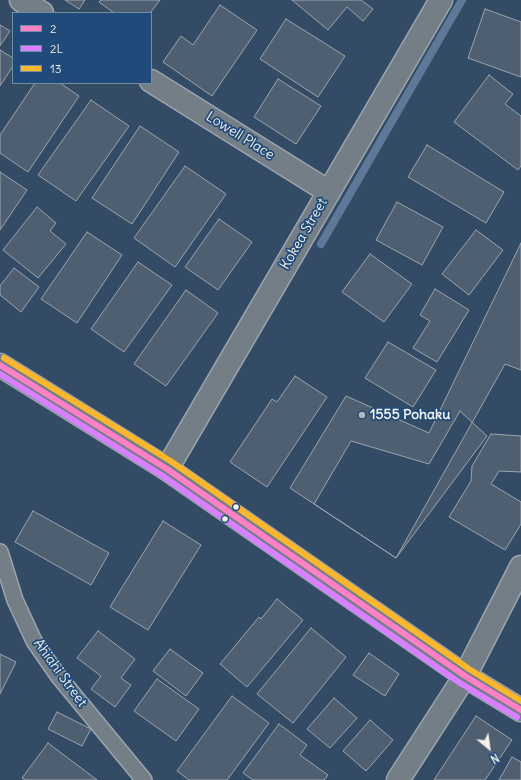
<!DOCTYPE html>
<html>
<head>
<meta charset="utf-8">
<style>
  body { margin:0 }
  #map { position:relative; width:521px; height:780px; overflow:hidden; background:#344b65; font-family:Delius,sans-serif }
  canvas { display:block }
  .legend { position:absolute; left:12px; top:12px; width:140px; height:72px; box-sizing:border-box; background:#1f4a7a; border:1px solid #748da6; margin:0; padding:5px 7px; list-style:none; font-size:12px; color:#f4f1e8 }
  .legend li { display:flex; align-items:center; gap:8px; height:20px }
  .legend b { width:20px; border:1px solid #748da6 }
  .north { position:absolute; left:469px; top:728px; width:40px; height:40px; -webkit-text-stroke:3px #1f4a7a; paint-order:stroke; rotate:151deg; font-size:11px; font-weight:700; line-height:16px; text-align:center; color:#f4f1e8 }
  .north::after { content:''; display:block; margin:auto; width:14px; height:18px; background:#f4f1e8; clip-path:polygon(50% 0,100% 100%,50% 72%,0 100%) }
</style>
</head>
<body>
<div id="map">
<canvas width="521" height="780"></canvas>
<ul class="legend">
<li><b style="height:5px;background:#ff80c5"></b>2</li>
<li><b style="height:5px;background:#d880ff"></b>2L</li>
<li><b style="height:5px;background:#fab62d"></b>13</li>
</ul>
<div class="north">N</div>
</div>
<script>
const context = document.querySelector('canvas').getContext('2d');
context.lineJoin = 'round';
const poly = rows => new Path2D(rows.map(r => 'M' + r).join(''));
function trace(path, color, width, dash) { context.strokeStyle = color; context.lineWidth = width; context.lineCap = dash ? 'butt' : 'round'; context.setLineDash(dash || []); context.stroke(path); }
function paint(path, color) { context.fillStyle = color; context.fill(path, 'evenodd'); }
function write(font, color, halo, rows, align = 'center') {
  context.font = font + ' Delius,sans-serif'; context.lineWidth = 3.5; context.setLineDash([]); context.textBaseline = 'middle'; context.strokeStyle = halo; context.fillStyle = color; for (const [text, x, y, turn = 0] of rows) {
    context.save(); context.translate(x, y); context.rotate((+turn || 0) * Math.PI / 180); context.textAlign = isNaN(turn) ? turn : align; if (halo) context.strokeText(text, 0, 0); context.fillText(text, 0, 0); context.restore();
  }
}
const stream = poly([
  [321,244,462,0]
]);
const building = poly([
  [65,0,85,0,79,9,65,0],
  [101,0,160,0,150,13,114,13,99,2,101,0],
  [292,0,361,0,373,9,363,21,347,7,328,30,292,0],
  [220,5,257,30,212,96,163,62,181,36,193,45,220,5],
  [485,9,521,22,521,77,468,58,485,9],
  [286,19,345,56,318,97,260,59,286,19],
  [0,25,10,31,0,46,0,25],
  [0,50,13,58,13,66,0,86,0,50],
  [489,75,513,94,505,104,521,116,521,166,518,170,454,122,489,75],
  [278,79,321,106,296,144,254,117,278,79],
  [35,83,60,83,79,96,28,172,0,153,0,135,35,83],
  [91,100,129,126,76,201,38,175,91,100],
  [140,126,179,152,132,224,92,198,140,126],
  [427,145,504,192,486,223,408,177,427,145],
  [185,166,226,194,175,267,134,238,185,166],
  [0,172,27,190,0,230,0,172],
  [397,202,443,227,422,265,376,240,397,202],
  [37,207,56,223,50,231,66,244,38,278,3,250,37,207],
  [219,219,252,242,218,290,185,267,219,219],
  [476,230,503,250,469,295,442,274,476,230],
  [87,232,122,255,77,323,41,299,87,232],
  [521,243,521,370,505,364,396,558,290,488,346,396,429,433,521,243],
  [370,254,412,284,384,322,342,292,370,254],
  [138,262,172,285,124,352,91,329,138,262],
  [14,268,39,287,21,312,0,295,0,286,14,268],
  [435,289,469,310,437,362,413,348,430,321,420,315,435,289],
  [186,290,218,313,166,386,134,364,186,290],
  [388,342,436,370,413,407,365,378,388,342],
  [295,376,327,397,267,487,230,462,272,399,277,402,295,376],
  [460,411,487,436,396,558,314,504,351,441,429,464,460,411],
  [491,434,521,436,521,472,499,471,491,484,521,502,521,524,505,550,449,517,471,481,472,466,491,434],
  [33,511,109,553,91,585,15,542,33,511],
  [163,521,201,545,148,630,110,607,163,521],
  [277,599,303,620,247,687,220,664,259,617,261,619,277,599],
  [311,628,346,657,293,723,257,694,311,628],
  [98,631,135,659,121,678,131,685,115,707,91,689,101,676,77,658,98,631],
  [170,649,203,673,186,696,153,671,170,649],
  [369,653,399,674,385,696,353,675,369,653],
  [0,654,16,662,0,694,0,654],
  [157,679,199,709,176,741,134,711,157,679],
  [232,696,269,723,227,780,189,780,177,771,232,696],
  [334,698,357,718,330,748,307,729,334,698],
  [57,712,91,729,82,746,48,729,57,712],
  [476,716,512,740,485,780,434,780,476,716],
  [370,720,393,740,366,771,343,751,370,720],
  [279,724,307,745,300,755,328,775,324,780,253,780,243,773,279,724],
  [48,743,97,780,25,780,22,778,48,743],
  [512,757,521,762,521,780,499,780,512,757]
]);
const service = poly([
  [0,552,15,600,34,641,59,677,144,780]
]);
const minor = poly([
  [21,0,42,13],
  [151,81,329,192],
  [398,780,465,676,521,567]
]);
const tertiary = poly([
  [167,469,441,0]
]);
const secondary = poly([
  [0,365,167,469,465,676,521,710]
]);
const bus1 = poly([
  [0,365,167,469,465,676,521,710]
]);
const bus2 = poly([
  [0,374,163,476,460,683,517,717]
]);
const bus3 = poly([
  [4,358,172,462,469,669,521,701]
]);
const markers = [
  [362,415,4,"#b1b7ba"],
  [236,507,3.5,"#f4f1e8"],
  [225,519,3.5,"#f4f1e8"]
];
const streetNames = [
  ["Lowell Place",240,136,32],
  ["Kokea Street",304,234,-60],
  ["Ahiahi Street",60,673,54]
];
const poiNames = [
  ["1555 Pohaku",370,415]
];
trace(stream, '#5e7998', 8);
paint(building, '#4e5f72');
trace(building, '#9ba5af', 1);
trace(service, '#9ba5af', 18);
trace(minor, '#9ba5af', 25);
trace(tertiary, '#9ba5af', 25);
trace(secondary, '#9ba5af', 25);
trace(service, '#737e87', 15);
trace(minor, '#737e87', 22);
trace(tertiary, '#737e87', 22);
trace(secondary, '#737e87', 22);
trace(bus1, '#ff80c5', 6);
trace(bus2, '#d880ff', 6);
trace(bus3, '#fab62d', 6);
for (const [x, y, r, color] of markers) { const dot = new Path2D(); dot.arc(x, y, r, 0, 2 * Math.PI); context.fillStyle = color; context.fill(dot); trace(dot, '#1f4a7a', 1.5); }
write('14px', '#f4f1e8', '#1f4a7a', streetNames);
write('bold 14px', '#f4f1e8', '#1f4a7a', poiNames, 'left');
</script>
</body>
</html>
